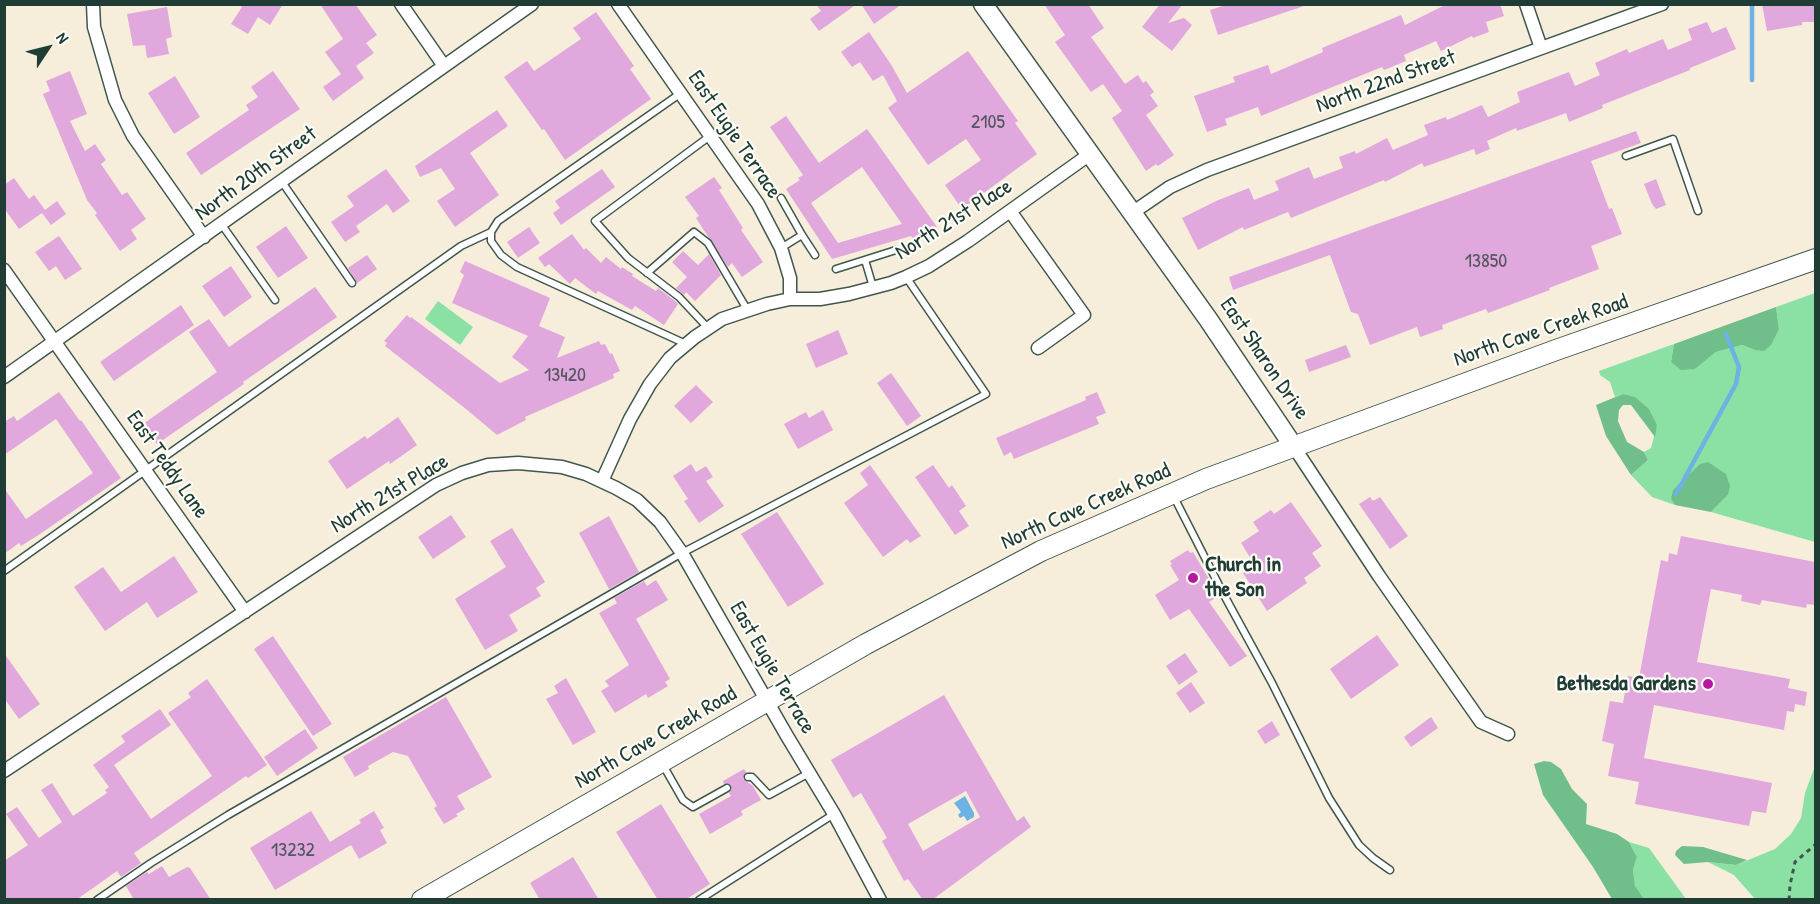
<!DOCTYPE html>
<html>
<head>
<meta charset="utf-8">
<style>
  body { margin:0 }
  #map { position:relative; width:1820px; height:904px; overflow:hidden; background:#f6edda; font-family:"Patrick Hand",sans-serif }
  canvas { display:block }
  .frame { position:absolute; inset:0; border:6px solid #1f3d34; pointer-events:none }
  .north { position:absolute; left:18px; top:18px; width:60px; height:60px; -webkit-text-stroke:4px #fdfcf7; paint-order:stroke; rotate:55deg; font-size:16px; font-weight:700; line-height:24px; text-align:center; color:#1f3d34 }
  .north::after { content:''; display:block; margin:auto; width:21px; height:27px; background:#1f3d34; clip-path:polygon(50% 0,100% 100%,50% 72%,0 100%) }
</style>
</head>
<body>
<div id="map">
<canvas width="1820" height="904"></canvas>
<div class="frame"></div>
<div class="north">N</div>
</div>
<script>
const context = document.querySelector('canvas').getContext('2d');
context.lineJoin = 'round';
function paint(path, color) { context.fillStyle = color; context.fill(path, 'evenodd'); }
const poly = rows => new Path2D(rows.map(r => 'M' + r).join(''));
function trace(path, color, width, dash) { context.strokeStyle = color; context.lineWidth = width; context.lineCap = dash ? 'butt' : 'round'; context.setLineDash(dash || []); context.stroke(path); }
function write(font, color, halo, rows, align = 'center') {
  context.font = font + ' "Patrick Hand",sans-serif'; context.lineWidth = 4.5; context.setLineDash([]); context.textBaseline = 'middle'; context.strokeStyle = halo; context.fillStyle = color; for (const [text, x, y, turn = 0] of rows) {
    context.save(); context.translate(x, y); context.rotate((+turn || 0) * Math.PI / 180); context.textAlign = isNaN(turn) ? turn : align; if (halo) context.strokeText(text, 0, 0); context.fillText(text, 0, 0); context.restore();
  }
}
const green = poly([
  [1815,293,1815,542,1711,512,1728,495,1671,499,1675,505,1652,497,1631,475,1648,460,1644,452,1651,448,1657,425,1623,394,1615,397,1610,382,1600,375,1599,371,1674,344,1671,362,1695,369,1716,352,1742,345,1755,350,1779,329,1776,307],
  [438,301,473,327,460,345,425,319],
  [1815,766,1815,899,1755,899,1734,875,1708,862,1736,865,1775,849,1791,834,1801,818,1805,793],
  [1629,842,1649,848,1686,899,1644,899,1635,887,1633,870,1637,857]
]);
const forest = poly([
  [1776,307,1779,329,1771,345,1764,351,1755,350,1742,345,1716,352,1695,369,1681,370,1671,362,1674,344],
  [1623,394,1635,397,1649,409,1657,425,1655,437,1631,405,1623,405,1619,410,1618,421,1627,442,1644,452,1648,460,1631,475,1606,436,1596,405],
  [1708,462,1726,474,1730,486,1728,495,1711,512,1675,505,1671,499,1673,490,1700,464],
  [1544,761,1551,762,1561,769,1572,789,1587,804,1586,824,1617,834,1629,842,1637,857,1633,870,1635,886,1644,899,1612,899,1593,867,1543,795,1534,764],
  [1682,846,1703,847,1747,860,1736,865,1708,862,1684,864,1675,855,1676,851]
]);
const water = poly([
  [965,796,974,813,974,817,967,821,964,816,960,818,958,815,961,812,954,803]
]);
const stream = poly([
  [1752,4,1752,80],
  [1676,494,1736,384,1739,367,1726,334]
]);
const building = poly([
  [237,4,283,4,270,25,258,17,248,34,231,24,242,7],
  [320,4,355,4,377,35,366,43,374,53,356,66,364,78,333,101,323,87,341,74,325,52,343,39],
  [816,4,857,4,819,31,810,19,821,11],
  [861,4,902,4,874,24],
  [1044,4,1088,4,1104,28,1091,37,1125,84,1138,75,1143,83,1146,81,1154,92,1150,95,1158,106,1146,115,1174,155,1158,166,1156,164,1146,171,1112,118,1122,111,1103,84,1091,92,1055,42,1065,35],
  [1160,4,1183,4,1168,23,1184,18,1192,25,1172,51,1142,27],
  [1229,4,1304,4,1304,6,1218,35,1210,10],
  [1447,4,1500,4,1504,16,1486,22,1489,32,1473,38,1472,36,1441,51,1436,41,1404,55,1406,61,1384,70,1382,67,1261,116,1258,107,1225,119,1227,125,1207,132,1194,96,1235,82,1233,77,1268,65,1271,74,1323,52,1322,48,1401,15,1405,25],
  [1762,4,1815,4,1815,22,1802,22,1802,25,1767,31],
  [167,7,172,37,166,39,169,54,147,58,145,45,133,46,127,14],
  [596,12,634,66,630,69,651,99,565,160,544,129,542,130,504,77,527,61,534,71,581,39,573,28],
  [1707,22,1712,33,1726,27,1736,49,1690,68,1690,70,1602,105,1603,108,1569,122,1566,113,1517,131,1516,128,1487,141,1490,149,1476,155,1474,149,1424,167,1422,163,1385,182,1384,180,1291,218,1288,212,1244,230,1243,227,1198,250,1182,218,1216,201,1249,188,1254,200,1279,190,1275,181,1309,167,1314,179,1343,168,1339,157,1355,151,1356,154,1387,138,1393,150,1428,135,1424,125,1446,117,1447,120,1482,105,1488,117,1520,102,1517,92,1569,72,1575,86,1600,75,1595,63,1627,49,1629,53,1663,39,1668,50,1692,40,1688,29],
  [869,32,892,66,907,93,968,51,1018,121,1015,123,1037,154,962,209,945,185,981,160,966,139,928,165,888,108,897,101,883,75,873,81,860,62,852,67,841,52],
  [70,71,87,114,70,121,85,151,95,144,106,160,101,164,122,195,127,192,146,219,131,230,137,239,120,251,95,215,97,213,87,200,43,94,50,91,46,81],
  [273,71,300,109,201,175,186,153,249,110,246,105,258,97,251,87],
  [175,76,200,117,174,134,148,93],
  [497,110,508,126,470,153,499,195,455,227,437,201,455,189,441,168,420,177,415,166],
  [786,116,819,163,867,129,937,227,915,242,911,236,832,259,786,189,800,180,798,178,803,175,770,127],
  [862,167,902,224,838,243,811,203],
  [1636,131,1641,143,1591,161,1609,209,1612,208,1622,234,1591,246,1599,269,1549,288,1550,290,1488,313,1486,309,1442,325,1443,329,1420,337,1417,327,1370,345,1358,314,1351,312,1330,255,1233,290,1229,277],
  [386,169,410,201,393,213,387,204,356,226,360,232,345,242,331,222,354,206,347,196],
  [602,169,615,187,561,225,553,213,560,208,555,201],
  [714,177,722,188,719,190,743,228,741,230,763,262,742,277,732,263,728,267,696,218,699,216,685,197],
  [14,178,29,199,34,195,45,210,57,201,66,214,51,225,42,213,19,229,4,208,4,185],
  [1656,179,1666,205,1656,209,1652,204,1644,184],
  [286,226,308,258,278,278,256,247],
  [529,227,540,243,518,258,507,242],
  [572,234,584,250,586,248,601,263,606,257,621,269,622,267,633,274,632,276,656,291,658,288,675,301,678,304,664,325,635,306,632,310,598,291,596,294,575,278,570,284,549,264,545,267,538,258],
  [59,236,82,269,65,280,56,266,49,271,35,252],
  [683,251,698,265,709,254,721,275,695,301,686,292,684,295,676,288,687,277,672,262],
  [367,255,377,269,357,283,348,268],
  [465,261,550,298,539,326,565,337,557,358,599,341,601,345,605,344,610,354,612,353,620,371,613,374,614,378,525,417,526,420,497,435,466,409,385,346,387,343,384,341,407,315,410,318,411,317,500,383,529,370,512,357,528,336,452,303,464,275,460,272],
  [231,266,252,297,224,317,202,286],
  [315,287,337,317,243,382,244,384,157,444,143,424,217,372,189,332,209,319,229,347],
  [181,305,194,325,114,381,100,362],
  [838,330,848,354,816,368,806,344],
  [1346,345,1351,357,1309,372,1305,360],
  [891,373,921,416,907,426,877,383],
  [696,385,713,402,691,423,674,406],
  [59,392,80,421,81,420,121,478,40,534,21,546,19,543,4,554,4,488,26,519,93,473,56,419,4,455,4,422,14,416,17,421],
  [1097,392,1106,413,1096,417,1099,424,1014,459,1011,452,1004,456,996,438,1086,400,1085,397],
  [823,410,833,430,798,449,784,424,806,412,809,418],
  [398,417,417,445,390,464,389,461,347,489,328,461,365,436,367,439],
  [691,464,696,472,706,466,713,477,706,481,724,506,699,523,684,501,688,499,673,476],
  [870,465,921,536,910,543,907,539,883,557,844,503,868,485,860,473],
  [933,465,949,488,952,485,966,506,959,511,969,526,955,535,915,477],
  [1370,497,1373,501,1380,497,1408,536,1390,549,1359,504],
  [1291,502,1322,546,1312,553,1321,566,1304,578,1307,583,1267,611,1243,573,1248,570,1243,564,1251,559,1241,543,1259,531,1253,522,1271,510,1274,514],
  [777,512,824,584,788,607,741,534],
  [451,515,466,537,433,559,418,537],
  [609,516,639,572,609,589,579,533],
  [512,528,545,582,536,588,541,596,509,615,518,631,485,650,455,599,506,567,490,541],
  [1681,536,1815,562,1815,605,1807,604,1806,608,1762,600,1760,605,1741,601,1742,595,1711,589,1697,662,1790,679,1788,688,1807,692,1805,706,1795,704,1794,712,1787,711,1784,730,1654,705,1644,758,1772,783,1766,813,1752,811,1749,826,1635,804,1639,782,1608,776,1614,744,1602,741,1610,701,1623,703,1628,676,1639,678,1661,560,1668,562,1669,553,1677,555],
  [1188,550,1190,553,1193,552,1216,591,1215,593,1217,597,1209,602,1247,656,1230,667,1189,609,1170,620,1155,595,1179,580,1170,565,1172,564,1170,561],
  [174,556,198,592,157,618,147,602,105,631,74,587,103,567,121,592],
  [656,580,668,600,636,619,670,679,665,682,668,686,648,698,646,694,615,713,601,691,609,686,605,681,629,665,599,613,617,603,614,598,644,581,647,586],
  [1377,635,1399,665,1351,699,1330,669],
  [273,636,332,724,313,736,254,649],
  [4,653,40,704,19,719,4,698],
  [1185,653,1198,672,1179,685,1166,666],
  [566,678,596,732,573,745,546,699,558,693,554,686],
  [207,679,267,765,248,778,246,776,134,853,141,863,121,877,117,871,76,900,4,900,4,861,28,845,6,814,17,807,39,838,62,822,41,790,52,783,73,816,107,793,105,790,109,787,93,765,125,742,121,736,160,709,171,725,114,765,151,819,212,776,168,713,191,697,188,693],
  [1191,682,1205,703,1190,713,1176,693],
  [944,695,1017,821,1024,816,1031,827,932,900,923,900,908,879,904,881,882,841,887,838,861,793,853,798,831,760],
  [966,791,980,817,923,851,908,824],
  [446,697,492,777,457,796,465,809,456,814,458,816,444,824,434,808,437,806,408,756,393,752,368,766,369,769,355,777,343,757],
  [1431,717,1438,728,1411,747,1404,737],
  [1272,721,1280,735,1265,744,1257,731],
  [305,729,318,748,277,776,264,757],
  [744,769,746,772,743,779,753,786,761,800,741,811,743,815,710,834,699,814,731,796,729,793,732,789,731,785,724,784,723,781],
  [661,804,710,884,685,900,658,900,616,832],
  [311,811,330,842,361,823,359,820,374,811,384,828,380,830,387,843,359,859,351,845,275,890,250,848],
  [573,857,599,900,540,900,530,883],
  [162,866,169,877,187,867,190,868,211,900,134,900,126,886,147,872,149,874]
]);
const path = poly([
  [1789,900,1790,885,1795,862,1816,844]
]);
const lane = poly([
  [681,93,498,221,491,232,491,241,501,255,517,267,686,344],
  [1626,156,1673,139,1698,211],
  [282,182,352,283],
  [781,198,802,235],
  [222,225,275,300],
  [781,248,802,235,815,255],
  [865,260,873,287],
  [836,269,896,250],
  [647,273,694,232,708,243,748,311],
  [708,328,679,297,628,258,595,221,710,136],
  [1174,497,1224,595,1272,683,1329,798,1359,845,1373,858,1390,870],
  [4,571,461,246,491,232],
  [663,765,683,800,693,807,727,788],
  [748,777,752,777,769,795,809,773],
  [97,900,151,863,228,815,682,553,986,394,906,277],
  [699,900,834,814]
]);
const street = poly([
  [93,4,94,27,115,100,133,136,204,237],
  [401,4,444,66],
  [618,4,758,204,781,248,790,278,790,299],
  [1526,4,1541,48],
  [1010,211,1084,315,1038,348],
  [1132,213,1170,187,1207,170,1662,4],
  [4,270,245,612],
  [4,377,532,4],
  [1294,447,1379,576,1481,722,1508,734],
  [602,481,630,419,650,384,670,358,695,337,722,319,767,304,790,299,820,299,849,294,891,283,906,277,929,266,968,241,1090,154],
  [4,771,436,485,462,473,488,465,518,463,562,467,586,474,616,488,637,500,660,522,682,553,787,736,834,814,880,900]
]);
const secondary = poly([
  [983,4,1208,319,1294,447]
]);
const primary = poly([
  [422,900,866,644,1041,551,1206,479,1556,350,1816,259]
]);
const markers = [
  [1193,578,6,"#b5179e"],
  [1708,684,6,"#b5179e"]
];
const numberNames = [
  ["2105",988,123],
  ["13850",1486,262],
  ["13420",565,376],
  ["13232",293,851]
];
const streetNames = [
  ["North 22nd Street",1386,82,-20],
  ["East Eugie Terrace",734,135,56],
  ["North 20th Street",256,174,-36],
  ["North 21st Place",954,220,-32],
  ["North Cave Creek Road",1541,331,-19],
  ["East Sharon Drive",1264,359,56],
  ["East Teddy Lane",167,465,55],
  ["North 21st Place",390,494,-31],
  ["North Cave Creek Road",1086,507,-24],
  ["East Eugie Terrace",772,668,60],
  ["North Cave Creek Road",656,738,-30]
];
const poiNames = [
  ["Church in",1205,565],
  ["the Son",1205,590],
  ["Bethesda Gardens",1696,684,"right"]
];
paint(green, '#8be1a4');
paint(forest, '#70bf8a');
paint(water, '#6cb2e2');
trace(stream, '#6cb2e2', 4.5);
paint(building, '#e1a8de');
trace(lane, '#3f574d', 9);
trace(street, '#3f574d', 15);
trace(secondary, '#3f574d', 21);
trace(primary, '#3f574d', 22);
trace(path, '#3f574d', 3, [4.5, 4.5]);
trace(lane, '#fff', 6);
trace(street, '#fff', 12);
trace(secondary, '#fff', 18);
trace(primary, '#fff', 20);
for (const [x, y, r, color] of markers) { const dot = new Path2D(); dot.arc(x, y, r, 0, 2 * Math.PI); context.fillStyle = color; context.fill(dot); trace(dot, '#fdfcf7', 2); }
write('20px', '#50585e', null, numberNames);
write('22px', '#1f3d34', '#fdfcf7', streetNames);
write('bold 22px', '#1f3d34', '#fdfcf7', poiNames, 'left');
</script>
</body>
</html>
